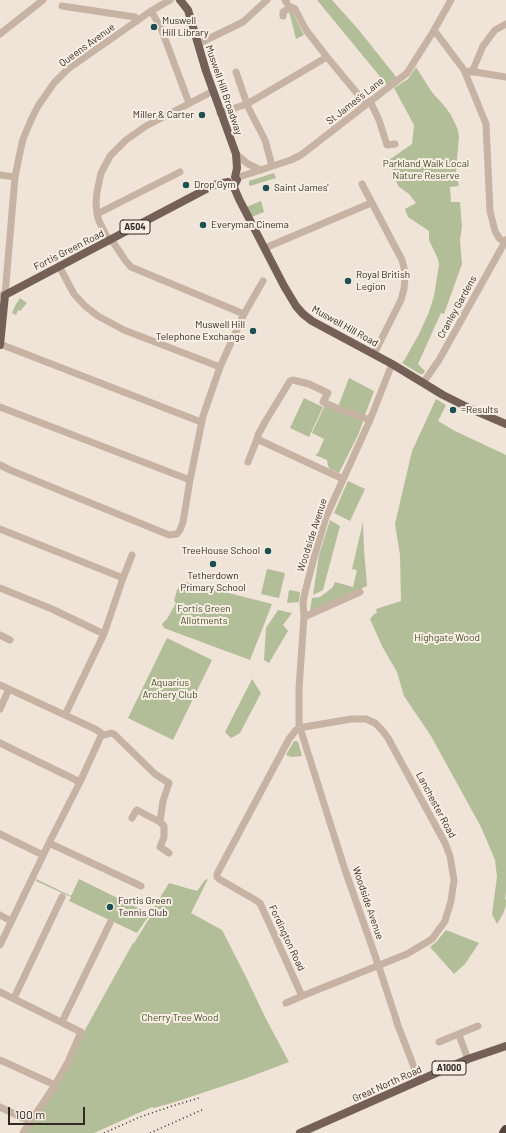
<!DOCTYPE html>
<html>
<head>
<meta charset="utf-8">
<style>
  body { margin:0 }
  #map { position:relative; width:506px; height:1133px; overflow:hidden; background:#f0e3d7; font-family:Barlow,sans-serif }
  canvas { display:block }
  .scale { position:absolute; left:8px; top:1107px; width:77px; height:18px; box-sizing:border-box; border:2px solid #322925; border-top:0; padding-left:5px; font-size:12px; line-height:14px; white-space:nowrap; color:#322925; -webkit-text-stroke:3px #f8eee3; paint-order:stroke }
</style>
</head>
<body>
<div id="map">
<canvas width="506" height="1133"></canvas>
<div class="scale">100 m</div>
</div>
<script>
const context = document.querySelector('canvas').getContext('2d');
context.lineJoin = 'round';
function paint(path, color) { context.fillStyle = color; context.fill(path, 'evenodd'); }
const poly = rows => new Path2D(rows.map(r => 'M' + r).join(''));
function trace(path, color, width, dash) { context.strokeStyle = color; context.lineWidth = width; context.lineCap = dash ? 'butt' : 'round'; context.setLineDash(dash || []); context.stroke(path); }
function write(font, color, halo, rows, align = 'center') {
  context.font = font + ' Barlow,sans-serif'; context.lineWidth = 4; context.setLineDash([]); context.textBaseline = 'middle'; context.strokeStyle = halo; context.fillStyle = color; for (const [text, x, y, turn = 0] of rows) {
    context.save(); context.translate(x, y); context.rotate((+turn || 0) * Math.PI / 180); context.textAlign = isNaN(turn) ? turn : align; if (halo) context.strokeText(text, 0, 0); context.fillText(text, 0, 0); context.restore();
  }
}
const green = poly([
  [317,0,332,0,358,29,397,78,387,85],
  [289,11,292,11,304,35,296,39],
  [416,67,431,91,446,108,451,115,458,130,459,137,456,170,459,186,450,187,451,202,460,202,462,227,460,240,462,264,444,314,441,313,418,364,425,371,423,374,420,374,402,363,405,359,419,334,429,312,434,296,439,265,438,259,429,240,429,231,408,217,405,209,416,203,409,194,398,186,389,160,412,144,414,125,394,88,408,79],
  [274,173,276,178,250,186,249,185,249,181],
  [261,201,264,212,249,218,244,208],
  [20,298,27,303,20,311,18,310,16,315,12,313,15,306],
  [349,378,374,391,365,415,338,407],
  [304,398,323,407,309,437,290,428],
  [436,399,446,405,438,421,455,431,506,455,506,891,505,899,506,900,506,905,503,914,497,924,492,914,497,877,495,860,481,827,464,796,431,736,404,696,397,672,382,646,370,619,374,614,377,613,376,609,401,601,400,555,395,524,412,451],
  [325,405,364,419,358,435,339,473,330,469,328,466,327,460,315,455,318,453,324,439,312,433],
  [348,481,365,489,350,521,334,513],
  [330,520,340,526,323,590,313,595,319,555],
  [363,522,364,549,367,586,310,611,312,598,320,597,332,588,335,582,353,587,357,570,352,569],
  [267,569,285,573,279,598,261,594],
  [185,582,272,604,250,660,164,628,162,624,167,619,176,603,174,601,177,590,180,586],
  [289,590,300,592,299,602,287,603],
  [278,610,292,613,283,625,288,631,269,663,264,660,266,628],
  [167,638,212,660,173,740,128,718],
  [252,679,261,693,240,733,231,738,225,732],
  [294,741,297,741,298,742,302,756,292,757,286,755],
  [36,879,71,896,79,879,150,914,169,883,197,891,205,880,208,879,191,913,222,930,246,977,266,1019,289,1062,244,1079,175,1102,154,1108,152,1107,94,1133,25,1133,80,1039,133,943,134,943,152,914,150,914,137,933,69,901,71,897,36,881],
  [446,930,479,943,465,964,454,974,430,947,437,941]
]);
const minor = poly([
  [285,0,287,3],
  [62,6,135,17,137,21],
  [151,11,161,28,189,103],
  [283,16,283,12,291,7,295,9,306,30,327,57],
  [434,30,464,70,486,124,490,211,495,231,499,238,505,243],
  [0,34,43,0],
  [198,44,243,22,267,0],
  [469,71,506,77],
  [236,72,248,107,265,140,272,166],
  [472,72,483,46,495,30,506,24],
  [370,101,379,120,387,145,395,144],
  [220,113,247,104,327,57,366,104],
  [236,154,248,164,261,170],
  [0,175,15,177],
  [236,178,291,160,301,155,407,73,433,32,451,0],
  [362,184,402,260,404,268,405,278,404,289,401,300,374,354],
  [97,214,180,172],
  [111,239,125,260,131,267,244,314],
  [109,241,99,221,97,214,96,203,97,192,101,173,110,156,126,140,146,126,213,91],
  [265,248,371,203],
  [59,266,74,294,85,306,98,316,124,330,220,367],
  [0,295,5,295,15,177,19,157,23,139,31,120,38,106,54,83,68,69,151,11,170,0],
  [0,344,201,422],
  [423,383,439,360,506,240],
  [0,407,190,480],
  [248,462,257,439],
  [0,465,10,470,169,535,177,534,180,530,183,522,190,480,203,416,220,367,244,314,263,281],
  [343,479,257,439,258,435,265,422,290,381,293,380,309,384,328,393,323,402,341,410,370,420],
  [0,529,123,578],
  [0,588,52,609,104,634],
  [304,617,360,592],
  [0,635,10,640],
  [0,685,95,729,101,733,101,736],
  [0,709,9,689],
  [65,715,104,634,123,578,132,555],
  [299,724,299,688,304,617,303,603,305,592,315,554,326,517,370,420,392,364],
  [296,730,289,739,217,874,217,877,219,879,252,898,260,903,302,996,407,954,432,939,445,921,451,901,454,880,450,856,445,843,388,738,382,730,375,723,366,719,351,719,304,727],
  [301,731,345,870,378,964,396,1019],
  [101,736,111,733,114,734,155,774,169,783,163,801,160,822],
  [0,743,80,782],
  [132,818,136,811,137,810,160,822,164,826,164,837,160,847,169,853],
  [0,834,43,855],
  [49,843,141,886],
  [0,915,11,921],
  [0,945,49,843,80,782,101,736],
  [0,992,81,1032,68,1062,55,1085,23,1133],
  [14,998,62,897],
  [286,1003,302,996],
  [62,1022,110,923],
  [397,1023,419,1080],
  [459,1035,468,1059],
  [439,1042,478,1026],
  [0,1060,55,1085],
  [0,1107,31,1122]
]);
const major = poly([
  [180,0,188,10,206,71,236,154,237,168,235,177,237,180,235,184,233,185],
  [233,185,239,199,284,286,296,306,303,314,312,321,392,364,443,395,469,408,506,424],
  [0,345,5,295,214,185,228,182],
  [300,1133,468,1059,506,1046]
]);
const highway = poly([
  [504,1133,506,1130]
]);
const rail = poly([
  [104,1133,140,1117,172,1106,199,1098],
  [150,1133,204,1109]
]);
const minorBridge = poly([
  [396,1019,397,1023]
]);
const markers = [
  [154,27,4,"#1c5052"],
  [202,115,4,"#1c5052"],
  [186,185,4,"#1c5052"],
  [266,188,4,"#1c5052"],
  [203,225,4,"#1c5052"],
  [348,281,4,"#1c5052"],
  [253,331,4,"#1c5052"],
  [453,410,4,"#1c5052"],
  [268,551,4,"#1c5052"],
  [213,564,4,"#1c5052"],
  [110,907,4,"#1c5052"]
];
const shields = [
  [135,227,30],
  [449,1068,34]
];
const shieldNames = [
  ["A504",135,227],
  ["A1000",449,1068]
];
const poiNames = [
  ["Muswell",162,21],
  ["Hill Library",162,33],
  ["Miller & Carter",194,115,"right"],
  ["Drop Gym",194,185],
  ["Saint James'",274,188],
  ["Everyman Cinema",211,225],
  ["Royal British",356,275],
  ["Legion",356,287],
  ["Muswell Hill",245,325,"right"],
  ["Telephone Exchange",245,337,"right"],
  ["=Results",461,410],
  ["TreeHouse School",260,551,"right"],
  ["Tetherdown",213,576,"center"],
  ["Primary School",213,588,"center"],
  ["Fortis Green",118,901],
  ["Tennis Club",118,913]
];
const streetNames = [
  ["Queens Avenue",87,45,-36],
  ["Muswell Hill Broadway",224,90,71],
  ["St James's Lane",355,101,-38],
  ["Fortis Green Road",69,250,-27],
  ["Cranley Gardens",457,307,-61],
  ["Muswell Hill Road",345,326,29],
  ["Woodside Avenue",312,535,-72],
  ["Lanchester Road",436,805,62],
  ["Woodside Avenue",368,903,71],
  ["Fordington Road",287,938,65],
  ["Great North Road",387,1084,-24]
];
const parkNames = [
  ["Parkland Walk Local",426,164],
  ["Nature Reserve",426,176],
  ["Fortis Green",204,609],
  ["Allotments",204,621],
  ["Highgate Wood",447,638],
  ["Aquarius",170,683],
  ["Archery Club",170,695],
  ["Cherry Tree Wood",180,1018]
];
paint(green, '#b2be98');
trace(minor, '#c7b3a3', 7);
trace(major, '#746056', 8);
trace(highway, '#53433c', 10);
trace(rail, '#322925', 1.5, [1, 3]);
trace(minorBridge, '#c7b3a3', 7);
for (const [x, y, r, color] of markers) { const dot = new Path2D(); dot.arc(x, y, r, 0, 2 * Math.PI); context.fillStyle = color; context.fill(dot); trace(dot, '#f8eee3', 1.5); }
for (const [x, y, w] of shields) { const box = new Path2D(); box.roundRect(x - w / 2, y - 7, w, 14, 3); context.fillStyle = '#f8eee3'; context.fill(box); trace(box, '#322925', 1); }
write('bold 9px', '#322925', null, shieldNames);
write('10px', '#322925', '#f8eee3', poiNames, 'left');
write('10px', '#322925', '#f8eee3', streetNames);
write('10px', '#43502a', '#f8eee3', parkNames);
</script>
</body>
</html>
